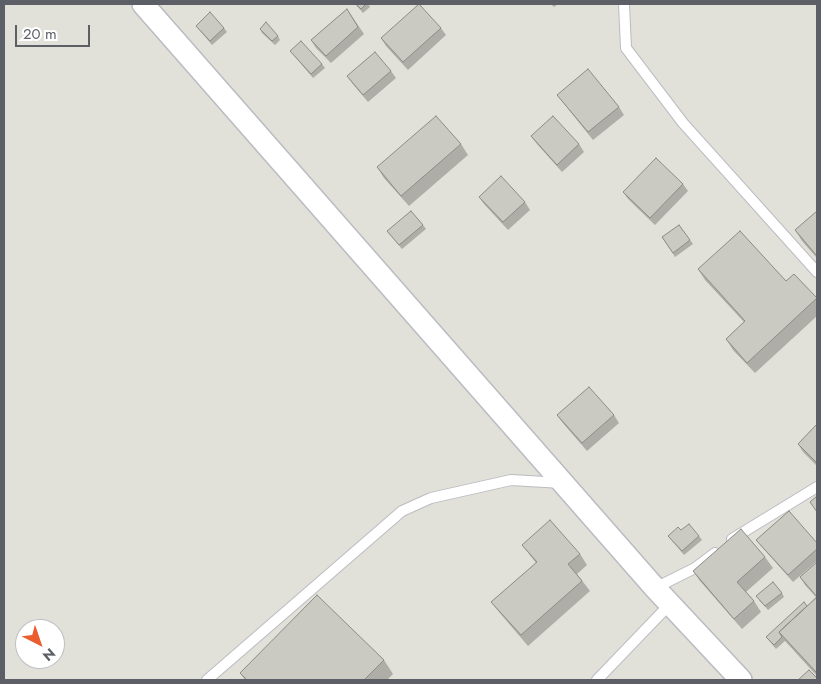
<!DOCTYPE html>
<html>
<head>
<meta charset="utf-8">
<style>
  body { margin:0 }
  #map { position:relative; width:821px; height:684px; overflow:hidden; background:#efefe5; font-family:Jost,sans-serif }
  canvas { display:block }
  .frame { position:absolute; inset:0; border:5px solid #5d5f66; pointer-events:none }
  .north { position:absolute; left:15px; top:619px; width:50px; height:50px; box-sizing:border-box; background:#fff; border:1px solid #bebfc2; border-radius:50%; rotate:139deg; font-size:14px; font-weight:700; line-height:20px; text-align:center; color:#5d5f66 }
  .north::after { content:''; display:block; margin:auto; width:18px; height:22px; background:#eb5c2f; clip-path:polygon(50% 0,100% 100%,50% 72%,0 100%) }
  .scale { position:absolute; left:15px; top:25px; width:75px; height:22px; box-sizing:border-box; border:2px solid #5d5f66; border-top:0; padding-left:6px; font-size:15px; line-height:18px; white-space:nowrap; color:#5d5f66; -webkit-text-stroke:4px #fff; paint-order:stroke }
</style>
</head>
<body>
<div id="map">
<canvas width="821" height="684"></canvas>
<div class="frame"></div>
<div class="north">N</div>
<div class="scale">20 m</div>
</div>
<script>
const context = document.querySelector('canvas').getContext('2d');
context.lineJoin = 'round';
function paint(path, color) { context.fillStyle = color; context.fill(path, 'evenodd'); }
const poly = rows => new Path2D(rows.map(r => 'M' + r).join(''));
function trace(path, color, width, dash) { context.strokeStyle = color; context.lineWidth = width; context.lineCap = dash ? 'butt' : 'round'; context.setLineDash(dash || []); context.stroke(path); }
const industrial = poly([
  [4,4,817,4,817,680,4,680],
  [25,629,55,629,55,659,25,659]
]);
const service = poly([
  [624,4,626,48,683,123,817,272],
  [732,539,817,487],
  [655,588,695,568,715,553],
  [207,680,402,511,431,498,511,480,562,483],
  [597,680,670,604]
]);
const minor = poly([
  [143,4,655,588,741,680]
]);
const wall = poly([
  [355,4,368,4,370,7,363,13],
  [551,4,558,4,554,7],
  [347,9,364,34,331,63,316,48,311,40],
  [196,26,224,28,227,32,212,45],
  [441,28,446,35,408,70,386,46,381,38],
  [260,29,278,36,280,40,275,45,262,33],
  [290,51,322,64,325,68,313,78],
  [391,71,396,78,368,102,352,83,347,76],
  [557,95,619,107,624,115,593,140],
  [531,136,579,144,584,152,562,172,537,144],
  [461,144,468,155,409,206,384,178,377,167],
  [683,184,688,191,655,225,628,199,623,192],
  [479,197,525,202,530,210,508,230,484,204],
  [817,211,817,258,802,241,795,230],
  [423,225,426,229,402,249,387,231],
  [679,225,693,244,675,257,662,237],
  [698,269,786,281,817,298,817,316,755,373,733,350,726,339,744,322,705,280],
  [557,415,614,415,619,423,587,451,562,422],
  [817,424,817,466,803,452,798,444],
  [681,530,699,536,702,540,684,555,668,536],
  [756,540,817,543,817,561,793,582,762,547],
  [522,545,580,554,587,565,577,574,590,591,528,646,499,612,491,602,536,563],
  [765,557,773,568,746,592,754,601,761,612,742,629,700,581,693,571],
  [817,562,817,676,785,641,776,649,766,637,807,606,816,597,805,585,800,577],
  [782,593,784,597,768,610,759,600],
  [384,660,393,674,387,680,245,680,240,673]
]);
const building = poly([
  [356,4,366,4,361,9,356,4],
  [419,4,441,28,403,62,381,38,419,4],
  [347,9,358,27,326,56,311,40,347,9],
  [210,12,224,28,210,41,196,26,210,12],
  [266,22,278,36,272,41,260,29,266,22],
  [301,41,322,64,311,74,290,51,301,41],
  [375,52,391,71,363,95,347,76,375,52],
  [588,69,619,107,588,132,557,95,588,69],
  [436,116,461,144,401,196,377,167,436,116],
  [553,116,579,144,557,165,531,136,553,116],
  [656,158,683,184,650,218,623,192,656,158],
  [501,176,525,202,503,222,479,197,501,176],
  [411,211,423,225,399,245,387,231,411,211],
  [817,211,817,256,795,230,817,211],
  [679,225,690,240,673,253,662,237,679,225],
  [740,231,786,281,794,274,817,298,747,363,726,339,745,321,698,269,740,231],
  [589,387,614,415,582,443,557,415,589,387],
  [817,424,817,463,798,444,817,424],
  [817,496,817,512,810,502,817,496],
  [789,511,817,543,817,549,788,575,756,540,789,511],
  [550,520,580,554,568,564,582,581,521,635,491,602,537,562,522,545,550,520],
  [689,524,699,536,682,551,668,536,678,527,681,530,689,524],
  [741,529,765,557,737,582,754,601,734,619,693,571,741,529],
  [817,562,817,597,800,577,817,562],
  [773,582,782,593,765,606,756,596,773,582],
  [317,595,384,660,364,680,247,680,240,673,317,595],
  [817,597,817,670,816,672,779,632,817,597],
  [804,602,807,606,779,632,782,637,774,645,766,637,804,602],
  [809,670,817,678,817,680,798,680,809,670]
]);
paint(industrial, '#e1e0d9');
trace(service, '#babcc1', 12);
trace(minor, '#babcc1', 24);
trace(service, '#fff', 10);
trace(minor, '#fff', 21);
paint(wall, '#aeada7');
paint(building, '#cac9c2');
trace(building, '#8d8d88', 1);
</script>
</body>
</html>
